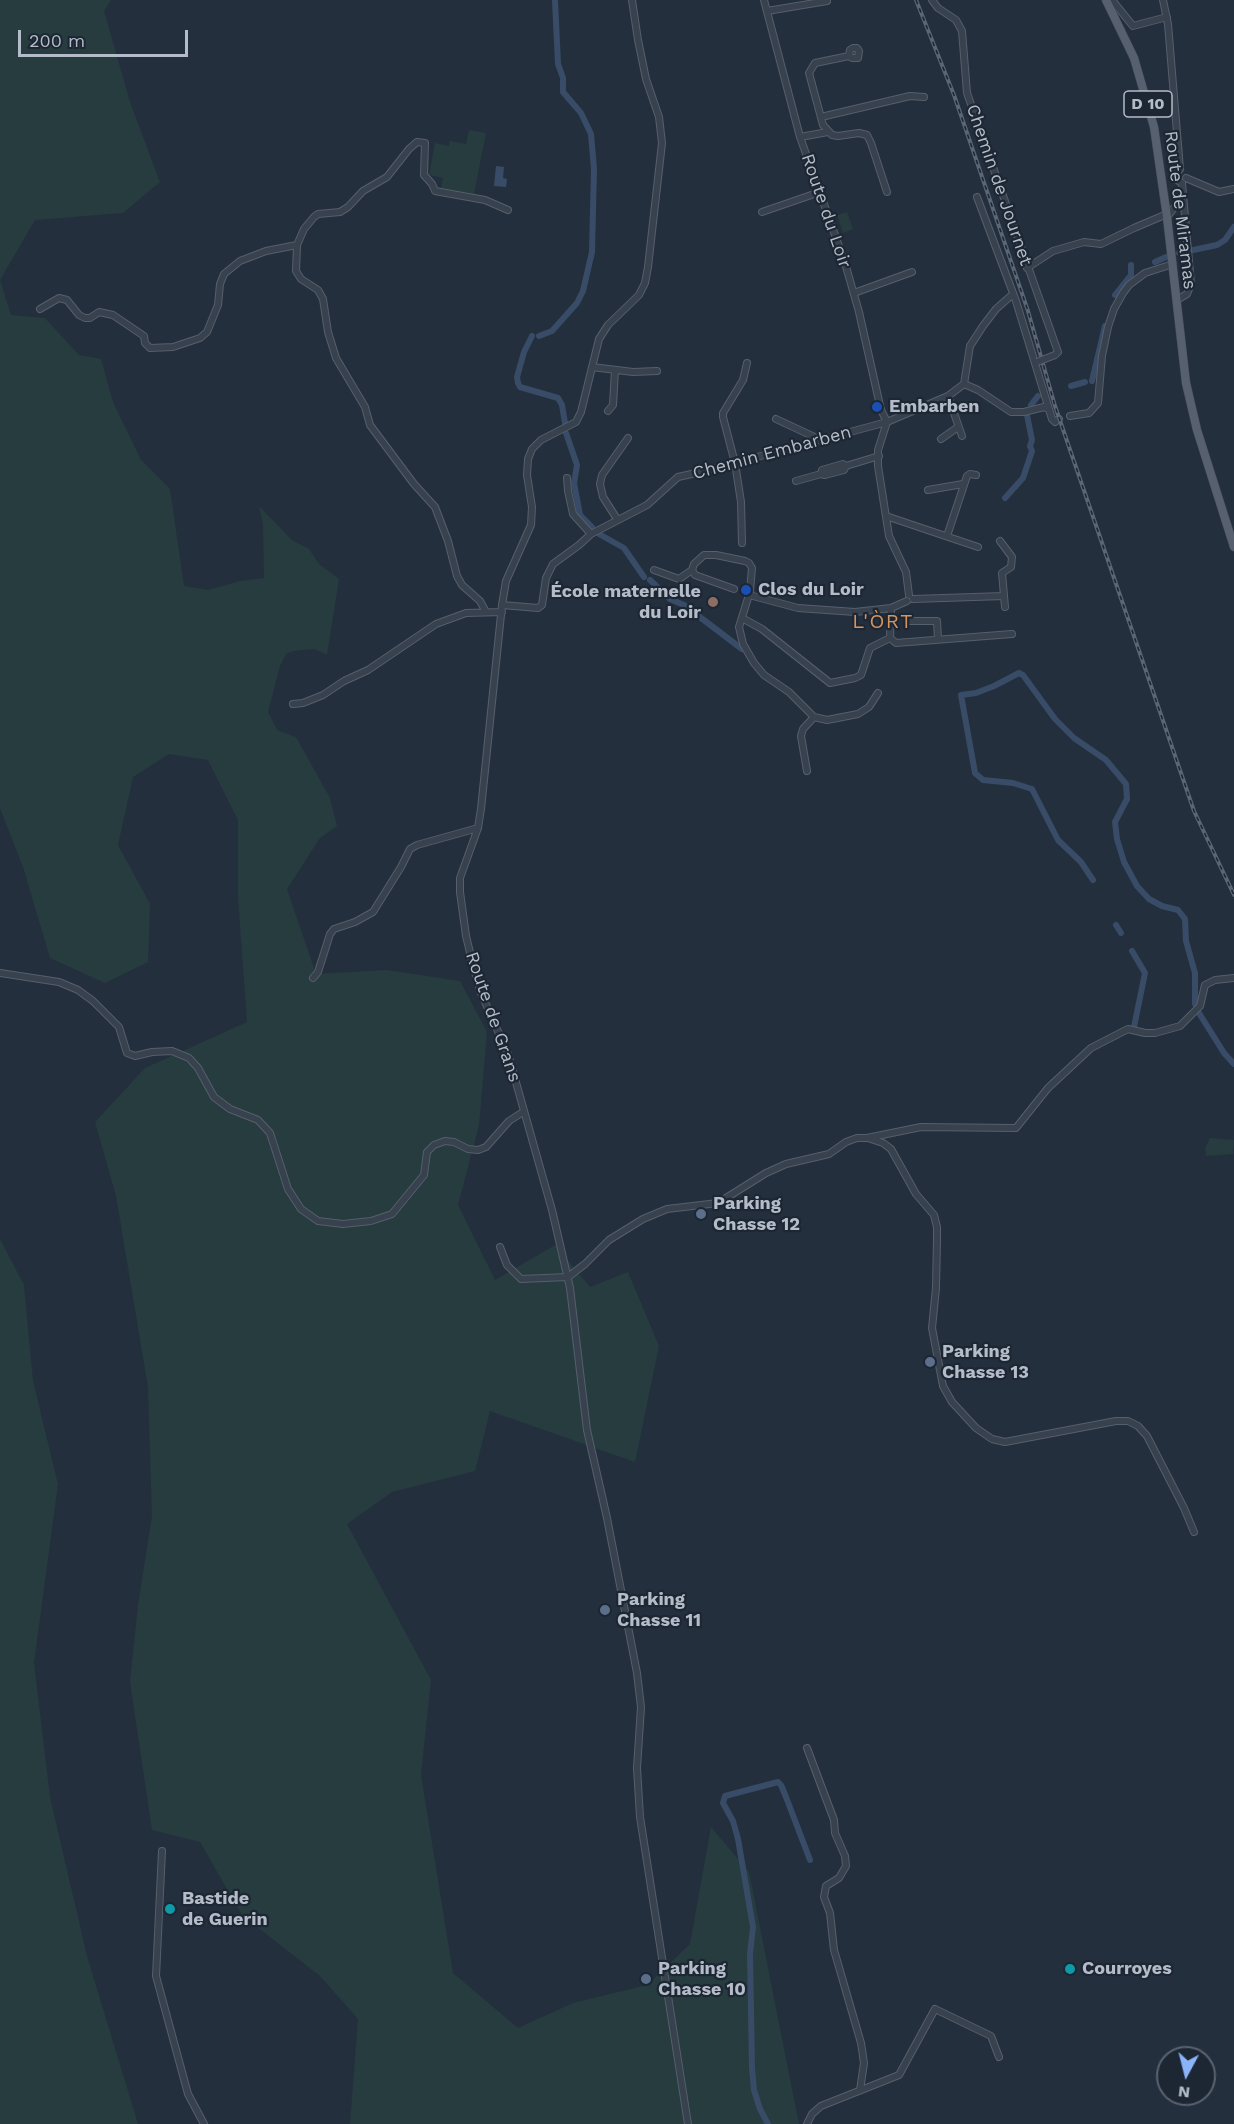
<!DOCTYPE html>
<html>
<head>
<meta charset="utf-8">
<style>
  body { margin:0 }
  #map { position:relative; width:1234px; height:2124px; overflow:hidden; background:#242f3e; font-family:"Work Sans",sans-serif }
  canvas { display:block }
  .north { position:absolute; left:1156px; top:2046px; width:60px; height:60px; box-sizing:border-box; background:#1d2633; border:2px solid #59626f; border-radius:50%; rotate:187deg; font-size:16px; font-weight:700; line-height:24px; text-align:center; color:#b4bcc9 }
  .north::after { content:''; display:block; margin:auto; width:21px; height:27px; background:#8ab4f8; clip-path:polygon(50% 0,100% 100%,50% 72%,0 100%) }
  .scale { position:absolute; left:18px; top:30px; width:170px; height:27px; box-sizing:border-box; border:3px solid #b4bcc9; border-top:0; padding-left:8px; font-size:18px; line-height:21px; white-space:nowrap; color:#b4bcc9; -webkit-text-stroke:4px #1d2633; paint-order:stroke }
</style>
</head>
<body>
<div id="map">
<canvas width="1234" height="2124"></canvas>
<div class="north">N</div>
<div class="scale">200 m</div>
</div>
<script>
const context = document.querySelector('canvas').getContext('2d');
context.lineJoin = 'round';
function paint(path, color) { context.fillStyle = color; context.fill(path, 'evenodd'); }
const poly = rows => new Path2D(rows.map(r => 'M' + r).join(''));
function trace(path, color, width, dash) { context.strokeStyle = color; context.lineWidth = width; context.lineCap = dash ? 'butt' : 'round'; context.setLineDash(dash || []); context.stroke(path); }
function write(font, color, halo, rows, align = 'center') {
  context.font = font + ' "Work Sans",sans-serif'; context.lineWidth = 4.5; context.setLineDash([]); context.textBaseline = 'middle'; context.strokeStyle = halo; context.fillStyle = color; for (const [text, x, y, turn = 0] of rows) {
    context.save(); context.translate(x, y); context.rotate((+turn || 0) * Math.PI / 180); context.textAlign = isNaN(turn) ? turn : align; if (halo) context.strokeText(text, 0, 0); context.fillText(text, 0, 0); context.restore();
  }
}
const green = poly([
  [0,0,111,0,104,11,130,102,160,182,123,213,35,220,0,280,11,315,45,318,79,355,101,359,113,402,141,460,170,489,184,586,208,590,240,581,264,578,263,524,259,506,292,540,309,549,319,564,339,579,327,655,314,649,293,651,286,654,280,666,268,712,277,730,296,737,330,798,337,826,320,838,287,889,316,974,387,970,460,981,487,1032,479,1125,458,1205,495,1280,555,1245,590,1287,628,1272,659,1346,635,1462,490,1411,475,1471,392,1492,347,1524,431,1680,421,1775,453,1973,518,2028,573,2003,647,1985,690,1944,711,1827,749,1872,799,2124,350,2124,358,2019,320,1976,242,1915,200,1842,152,1830,130,1682,138,1605,152,1516,148,1387,116,1196,95,1122,145,1068,247,1022,238,897,238,820,208,760,169,754,133,777,118,845,150,904,148,962,105,983,50,958,23,867,0,808],
  [469,130,486,133,474,194,441,188,443,178,429,175,435,143,449,146,450,141,466,144],
  [847,212,853,229,843,233,837,215],
  [1210,1138,1234,1140,1233,1154,1206,1156,1205,1148],
  [0,1239,24,1285,33,1381,58,1484,34,1663,50,1797,87,1956,138,2124,0,2124]
]);
const water = poly([
  [496,166,504,167,503,178,507,179,506,187,494,186]
]);
const canal = poly([
  [1179,253,1217,245,1225,240,1234,227],
  [1155,262,1166,257],
  [1115,295,1131,275,1131,265],
  [532,336,524,352,517,377,518,383,520,387,558,398,562,405,565,423],
  [539,336,552,331,577,303,583,291,592,252,594,169,591,134,581,113,563,92,563,78,558,64,555,0],
  [1092,381,1105,326],
  [1071,386,1085,382],
  [1031,405,1038,396],
  [566,433,577,465,574,483,580,515,592,527],
  [1005,498,1023,478,1032,451,1030,446,1032,440,1027,415],
  [599,534,624,548,644,577],
  [650,580,670,599,684,605,742,649],
  [1093,880,1081,862,1058,840,1032,789,1013,783,983,780,975,773,961,695,976,693,994,686,1019,673,1023,675,1055,719,1074,738,1106,760,1126,784,1127,799,1115,822,1117,839,1124,862,1137,886,1149,899,1162,906,1178,910,1185,919,1186,941,1195,973,1195,1004],
  [1116,925,1121,933],
  [1132,951,1145,973,1134,1027],
  [1199,1013,1224,1053,1234,1064],
  [768,2124,760,2109,754,2090,752,2068,750,1954,753,1927,738,1839,733,1821,723,1803,725,1796,778,1782,781,1785,786,1797,810,1860]
]);
const minor = poly([
  [632,0,638,40,646,79,659,117,662,143,648,267,645,283,639,295,608,325,599,339,581,412,576,422,541,440,532,449,528,459,527,475,532,507,531,525,506,581,502,605,481,809,478,828,460,878,460,892,466,936,473,965,481,993,508,1054,552,1210,570,1288,587,1430,607,1518,637,1673,641,1707,637,1768,640,1817,688,2124],
  [764,0,800,137,845,263,859,312,881,410,887,422],
  [932,0,938,8,956,20,962,31,967,93,1058,352,1055,355],
  [1112,0,1133,26,1167,17],
  [1163,0,1168,24,1180,169],
  [767,11,827,1],
  [849,56,850,50,853,48,857,48,859,51,858,58,852,58,849,56,815,63,809,73,823,125,832,135,838,136,859,133,867,135,871,143,887,192],
  [821,117,910,96,924,97],
  [800,137,828,132],
  [1180,169,1177,173,1177,180,1182,183],
  [1186,178,1219,192,1234,189],
  [977,197,1016,301,1052,419,1055,422,1059,419],
  [762,212,820,192],
  [1167,217,1183,196],
  [1027,268,1053,251,1084,242,1101,244,1134,228,1167,214],
  [854,293,912,272],
  [1177,300,1187,294,1191,284,1182,183],
  [40,309,59,298,67,300,79,315,85,318,90,318,99,312,113,315,144,336,145,343,150,348,173,347,200,338,207,332,218,305,220,284,224,274,240,261,266,251,297,245],
  [592,367,633,372,657,371],
  [964,384,970,346,983,326,996,309,1013,294],
  [964,384,978,390,1011,412,1024,412,1044,407,1048,409],
  [948,396,962,436],
  [608,411,613,405,615,370],
  [1070,416,1089,413,1098,403,1102,356,1108,327,1114,309,1123,293,1129,285,1145,273,1173,264],
  [776,419,821,440],
  [887,422,878,450,878,466,889,536,906,572,909,595],
  [941,439,958,427],
  [821,474,822,470,843,464,846,466],
  [567,478,568,491,573,514,591,534],
  [796,481,821,474,825,475,844,470,846,466,879,456],
  [928,490,963,484],
  [886,516,978,547],
  [617,519,603,497,600,484,602,475,628,438],
  [947,536,967,476,970,474,976,475],
  [1000,541,1012,557,1011,567,1002,573,1005,607],
  [742,543,741,502,735,463,723,417,723,413,743,380,747,363],
  [654,570,679,579,692,570,695,575,734,589],
  [692,570,694,564,704,555,716,555,745,561,749,563,752,568,750,591],
  [753,596,798,608,855,612,891,608,907,601],
  [748,598,739,627,743,644,754,663,764,675,789,692,814,717,827,720,858,714,869,707,878,693],
  [913,599,1004,596],
  [502,605,538,608,542,605,546,578,553,564,579,545,591,534,647,505,678,477,705,471,887,422,948,396,964,384],
  [891,608,890,638,896,643,1012,634],
  [486,612,480,601,462,585,457,576,448,541,435,507,414,484,370,425,365,407,336,358,328,332,323,299,318,290,301,279,296,271,297,245,304,229,314,217,318,214,340,212,348,207,363,191,387,177,409,149,417,142,425,143,424,175,432,184,435,191,485,200,508,210],
  [742,618,762,629,830,683,855,678,861,675,870,648,890,638],
  [910,621,937,621,938,639],
  [293,704,303,703,323,695,344,681,368,670,436,624,466,613,502,612],
  [807,771,801,736,803,729,814,717],
  [0,973,59,982,78,990,93,1001,119,1027,127,1053,135,1056,152,1052,172,1051,189,1058,198,1068,214,1097,230,1109,258,1120,270,1133,288,1189,301,1209,318,1221,343,1224,371,1221,392,1214,424,1175,427,1152,434,1145,445,1141,454,1142,468,1149,478,1150,486,1147,509,1121,523,1112],
  [313,978,318,972,330,934,334,929,355,922,373,912,401,867,410,849,417,845,478,828],
  [868,1138,883,1143,891,1149,916,1194,934,1215,937,1227,937,1240,936,1288,932,1328,943,1386,952,1402,976,1428,992,1439,1005,1442,1116,1421,1128,1421,1138,1426,1147,1436,1184,1508,1194,1532],
  [500,1247,507,1265,521,1279,568,1277],
  [568,1277,585,1264,609,1240,643,1219,667,1209,718,1203,766,1173,786,1164,829,1154,846,1142,857,1138,867,1138,921,1127,1016,1128,1048,1088,1091,1048,1128,1029,1145,1033,1155,1033,1180,1026,1200,1006,1205,985,1215,980,1234,978],
  [807,1748,834,1820,835,1833,845,1856,846,1866,839,1878,826,1886,824,1897,830,1913,834,1950,861,2043,864,2063,860,2090],
  [162,1851,156,1976,188,2094,204,2124],
  [807,2124,812,2114,821,2106,899,2075,935,2009,991,2036,999,2057]
]);
const major = poly([
  [1106,0,1134,58,1154,127,1167,217,1186,383,1197,430,1234,547]
]);
const rail = poly([
  [916,0,954,95,1028,311,1055,406,1194,811,1234,895]
]);
const minorBridge = poly([
  [1037,362,1055,355]
]);
const markers = [
  [877,407,6,"#1a4fb4"],
  [746,590,6,"#1a4fb4"],
  [713,602,6,"#8d6e63"],
  [701,1214,6,"#5c6f8a"],
  [930,1362,6,"#5c6f8a"],
  [605,1610,6,"#5c6f8a"],
  [170,1909,6,"#0f9aa8"],
  [1070,1969,6,"#0f9aa8"],
  [646,1979,6,"#5c6f8a"]
];
const shields = [
  [1148,104,48]
];
const shieldNames = [
  ["D 10",1148,104]
];
const streetNames = [
  ["Chemin de Journet",999,185,71],
  ["Route de Miramas",1180,210,83],
  ["Route du Loir",826,211,71],
  ["Chemin Embarben",772,453,-15],
  ["Route de Grans",493,1017,71]
];
const poiNames = [
  ["Embarben",889,407],
  ["Clos du Loir",758,590],
  ["École maternelle",701,592,"right"],
  ["du Loir",701,613,"right"],
  ["Parking",713,1204],
  ["Chasse 12",713,1225],
  ["Parking",942,1352],
  ["Chasse 13",942,1373],
  ["Parking",617,1600],
  ["Chasse 11",617,1621],
  ["Bastide",182,1899],
  ["de Guerin",182,1920],
  ["Parking",658,1969],
  ["Chasse 10",658,1990],
  ["Courroyes",1082,1969]
];
const neighbourhoodNames = [
  ["L'ÒRT",883,622]
];
paint(green, '#263c3f');
paint(water, '#394c67');
trace(canal, '#394c67', 6);
trace(minor, '#565f6c', 8);
trace(major, '#414a57', 9);
trace(minor, '#38414e', 6);
trace(major, '#56606e', 8);
trace(rail, '#5a6575', 4);
trace(rail, '#1d2633', 1.5, [4.5]);
trace(minorBridge, '#565f6c', 8, []);
trace(minorBridge, '#38414e', 6);
for (const [x, y, r, color] of markers) { const dot = new Path2D(); dot.arc(x, y, r, 0, 2 * Math.PI); context.fillStyle = color; context.fill(dot); trace(dot, '#1d2633', 2); }
for (const [x, y, w] of shields) { const box = new Path2D(); box.roundRect(x - w / 2, y - 13, w, 26, 4.5); context.fillStyle = '#1d2633'; context.fill(box); trace(box, '#b4bcc9', 1.5); }
write('bold 16px', '#b4bcc9', null, shieldNames);
write('18px', '#b4bcc9', '#1d2633', streetNames);
write('bold 18px', '#b4bcc9', '#1d2633', poiNames, 'left');
context.letterSpacing = '1.5px';
write('20px', '#d59563', '#1d2633', neighbourhoodNames);
context.letterSpacing = '0px';
</script>
</body>
</html>
